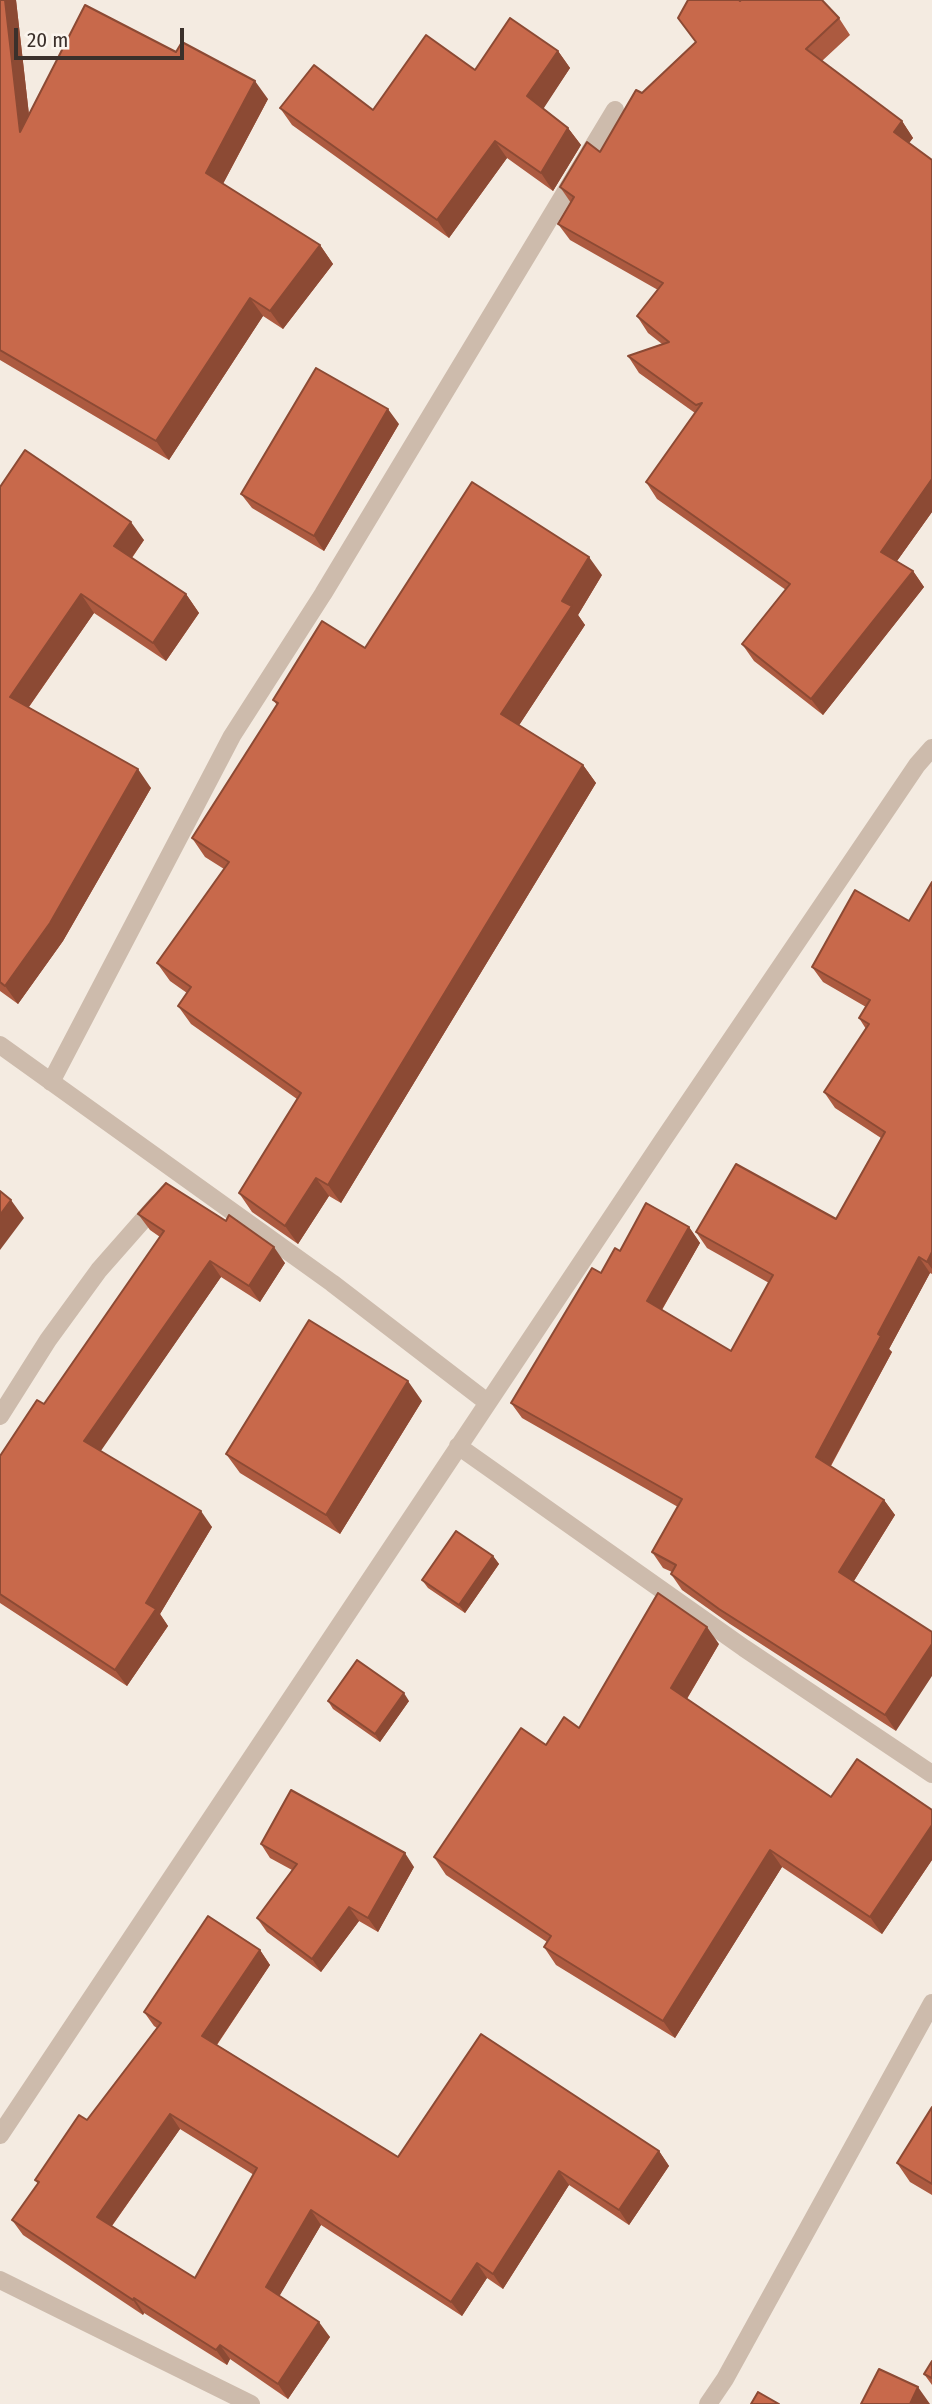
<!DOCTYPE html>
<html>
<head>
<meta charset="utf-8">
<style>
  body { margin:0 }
  #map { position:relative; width:932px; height:2404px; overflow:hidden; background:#f4ebe1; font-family:"Fira Sans Condensed",sans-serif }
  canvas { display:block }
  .scale { position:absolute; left:14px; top:28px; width:170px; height:32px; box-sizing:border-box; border:4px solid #3b302b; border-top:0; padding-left:9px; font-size:21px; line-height:24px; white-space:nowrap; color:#3b302b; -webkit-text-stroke:5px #fbf5ee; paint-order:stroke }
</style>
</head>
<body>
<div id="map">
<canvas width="932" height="2404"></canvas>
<div class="scale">20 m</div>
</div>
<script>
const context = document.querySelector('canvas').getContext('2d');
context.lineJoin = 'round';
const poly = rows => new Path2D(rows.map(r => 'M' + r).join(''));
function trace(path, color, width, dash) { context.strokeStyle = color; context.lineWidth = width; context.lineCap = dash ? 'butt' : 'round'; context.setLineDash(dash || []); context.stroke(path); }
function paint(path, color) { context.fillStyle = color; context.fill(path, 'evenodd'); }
const street = poly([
  [0,1045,332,1283,487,1402],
  [51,1082,232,736,323,594,615,110],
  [0,1416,48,1340,99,1270,158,1203],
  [458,1446,744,1648,932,1774],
  [0,2135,663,1140,917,765,932,748],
  [0,2280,251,2404],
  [708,2404,725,2379,932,2003]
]);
const wall = poly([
  [0,0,16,0,29,115,268,99,223,184,320,245,333,264,283,329,263,316,169,460,0,360],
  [740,1,839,18,850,35,822,61,902,121,913,138,909,143,932,160,932,512,897,561,913,571,924,587,823,715,754,661,742,644,786,590,657,499,646,482,695,413,639,373,628,356,662,344,648,333,637,316,658,290,570,240,558,224,571,203,560,187,600,152,696,42,678,18],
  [558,51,570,68,543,108,568,128,581,145,553,191,507,158,449,238,292,125,280,108,373,110,475,70],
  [399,424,324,551,252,508,241,494],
  [0,487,144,540,132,558,186,594,199,613,166,661,94,613,29,707,151,788,63,941,18,1004,0,991],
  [602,575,578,615,585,625,519,725,583,765,596,783,341,1203,329,1196,298,1244,252,1212,239,1193,297,1099,191,1024,178,1006,187,993,170,981,157,963,224,869,205,857,192,838,277,705,273,700,365,648],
  [932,882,932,1274,930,1273,889,1349,892,1352,831,1466,884,1500,895,1515,854,1581,896,1731,730,1624,682,1590,671,1574,672,1572,663,1568,652,1552,678,1507,522,1418,511,1403,601,1273,620,1251,689,1227,700,1243,662,1310,731,1351,769,1283,707,1248,696,1232,836,1219,881,1138,835,1108,824,1092,866,1029,859,1018,866,1007,823,982,812,967,909,921],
  [138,1214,285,1263,260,1302,221,1277,100,1451,212,1527,160,1614,168,1626,127,1686,0,1603,0,1456,44,1404,160,1237,150,1230],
  [422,1401,340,1534,240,1473,226,1454],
  [493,1556,499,1564,465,1613,428,1588,422,1580],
  [719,1644,687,1699,831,1797,932,1810,932,1860,882,1934,782,1867,675,2038,556,1965,544,1947,547,1942,446,1875,434,1857,546,1745,579,1728],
  [328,1701,409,1701,380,1742,333,1709],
  [261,1844,414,1867,378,1932,359,1921,321,1972,267,1932,257,1918,292,1870,270,1858],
  [260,1950,270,1965,217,2045,398,2157,659,2151,669,2166,629,2225,569,2185,503,2289,487,2278,462,2316,321,2225,279,2296,330,2337,288,2399,230,2359,227,2365,144,2313,143,2315,23,2235,12,2220,38,2184,35,2180,87,2120,157,2028,154,2026,144,2012],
  [180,2129,254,2175,195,2278,112,2226],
  [932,2107,932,2195,910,2182,897,2163],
  [932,2361,932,2385,924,2374]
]);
const shadedWall = poly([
  [5,0,16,0,33,150,20,132],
  [558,51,570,68,540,114,527,96],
  [255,81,268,99,219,191,206,173],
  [902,121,913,138,905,148,894,132],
  [568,128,581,145,553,191,541,173],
  [495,141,507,158,449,238,437,220],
  [320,245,333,264,283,329,270,311],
  [250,298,263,316,169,460,156,441],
  [388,409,399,424,324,551,314,536],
  [932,479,932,512,892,568,881,552],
  [131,522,144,540,127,564,114,546],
  [589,557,602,575,578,615,585,625,514,733,501,714,562,601],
  [913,571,924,587,823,715,811,699],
  [81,594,94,613,23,715,10,697],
  [186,594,199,613,166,661,153,643],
  [583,765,596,783,341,1203,328,1185],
  [138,769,151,788,63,941,18,1004,5,986],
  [316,1178,329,1196,298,1244,285,1226],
  [11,1200,24,1218,0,1250,0,1215],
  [689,1227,700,1243,658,1316,647,1301],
  [274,1247,285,1263,260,1302,249,1286],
  [932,1252,932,1269,927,1262],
  [919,1257,930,1273,889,1349,892,1352,827,1472,816,1457,878,1334],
  [210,1261,221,1277,96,1458,84,1441],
  [408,1381,422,1401,340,1534,326,1515],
  [884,1500,895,1515,850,1587,839,1572],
  [201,1511,212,1527,160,1614,168,1626,127,1686,115,1670,146,1603],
  [493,1556,499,1564,465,1613,459,1605],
  [707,1627,719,1644,683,1705,671,1688],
  [932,1644,932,1676,896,1731,885,1715],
  [404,1693,409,1701,380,1742,375,1734],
  [932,1825,932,1860,882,1934,870,1917],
  [770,1850,782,1867,675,2038,663,2021],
  [405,1853,414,1867,378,1932,368,1918],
  [349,1907,359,1921,321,1972,312,1959],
  [260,1950,270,1965,213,2050,202,2036],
  [170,2114,180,2129,108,2231,97,2217],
  [659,2151,669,2166,629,2225,619,2210],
  [559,2171,569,2185,503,2289,493,2274],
  [311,2210,321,2225,276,2302,266,2287],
  [477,2263,487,2278,462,2316,451,2302],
  [134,2298,144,2313,143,2315,133,2300],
  [319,2322,330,2337,288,2399,278,2384],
  [220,2345,230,2359,227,2365,216,2350],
  [918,2387,930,2404,910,2404]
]);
const building = poly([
  [0,0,5,0,20,132,85,5,176,52,182,42,255,81,206,173,320,245,270,311,250,298,156,441,0,350,0,0],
  [688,0,739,0,740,1,741,0,822,0,839,18,806,49,902,121,894,132,932,160,932,479,881,552,913,571,811,699,742,644,790,584,646,482,702,403,696,405,628,356,669,342,637,316,663,283,558,224,574,197,560,187,587,142,600,152,636,90,642,93,696,42,678,18,688,0],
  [510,18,558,51,527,96,568,128,541,173,495,141,437,220,280,108,314,65,373,110,426,35,475,70,510,18],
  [316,368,388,409,314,536,241,494,316,368],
  [25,450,131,522,114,546,186,594,153,643,81,594,10,697,138,769,50,923,5,986,0,982,0,487,25,450],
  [472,482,589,557,562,601,572,606,501,714,583,765,328,1185,316,1178,285,1226,239,1193,301,1093,178,1006,191,987,157,963,229,862,192,838,278,703,273,700,322,621,365,648,472,482],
  [932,882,932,1252,927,1262,919,1257,878,1334,881,1336,816,1457,884,1500,839,1572,932,1632,932,1644,885,1715,719,1609,671,1574,676,1565,652,1552,682,1499,511,1403,592,1268,601,1273,615,1248,620,1251,646,1203,689,1227,647,1301,731,1351,773,1275,696,1232,736,1164,836,1219,885,1132,824,1092,869,1024,859,1018,870,1000,812,967,855,890,909,921,932,882],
  [166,1183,226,1221,229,1215,274,1247,249,1286,210,1261,84,1441,201,1511,146,1603,156,1609,115,1670,0,1594,0,1456,37,1400,44,1404,164,1231,138,1214,166,1183],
  [0,1191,11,1200,0,1215,0,1191],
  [309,1320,408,1381,326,1515,226,1454,309,1320],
  [456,1531,493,1556,459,1605,422,1580,456,1531],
  [658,1593,707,1627,671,1688,831,1797,857,1759,932,1810,932,1825,870,1917,770,1850,663,2021,544,1947,551,1936,434,1857,521,1728,546,1745,564,1717,579,1728,658,1593],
  [357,1660,404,1693,375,1734,328,1701,357,1660],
  [291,1790,405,1853,368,1918,349,1907,312,1959,257,1918,297,1864,261,1844,291,1790],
  [208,1916,260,1950,202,2036,398,2157,481,2034,659,2151,619,2210,559,2171,493,2274,477,2263,451,2302,311,2210,266,2287,319,2322,278,2384,220,2345,216,2350,134,2298,133,2300,12,2220,39,2182,35,2180,79,2115,87,2120,161,2023,144,2012,208,1916],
  [170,2114,257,2168,195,2278,97,2217,170,2114],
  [932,2107,932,2184,897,2163,932,2107],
  [932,2361,932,2378,924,2374,932,2361],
  [879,2369,918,2387,910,2404,861,2404,879,2369],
  [758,2392,779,2404,751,2404,758,2392]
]);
trace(street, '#cdbbac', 18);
paint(wall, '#ac5a40');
paint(shadedWall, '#8c4a34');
paint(building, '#c8694b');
trace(building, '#8c4a34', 2);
</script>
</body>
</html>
